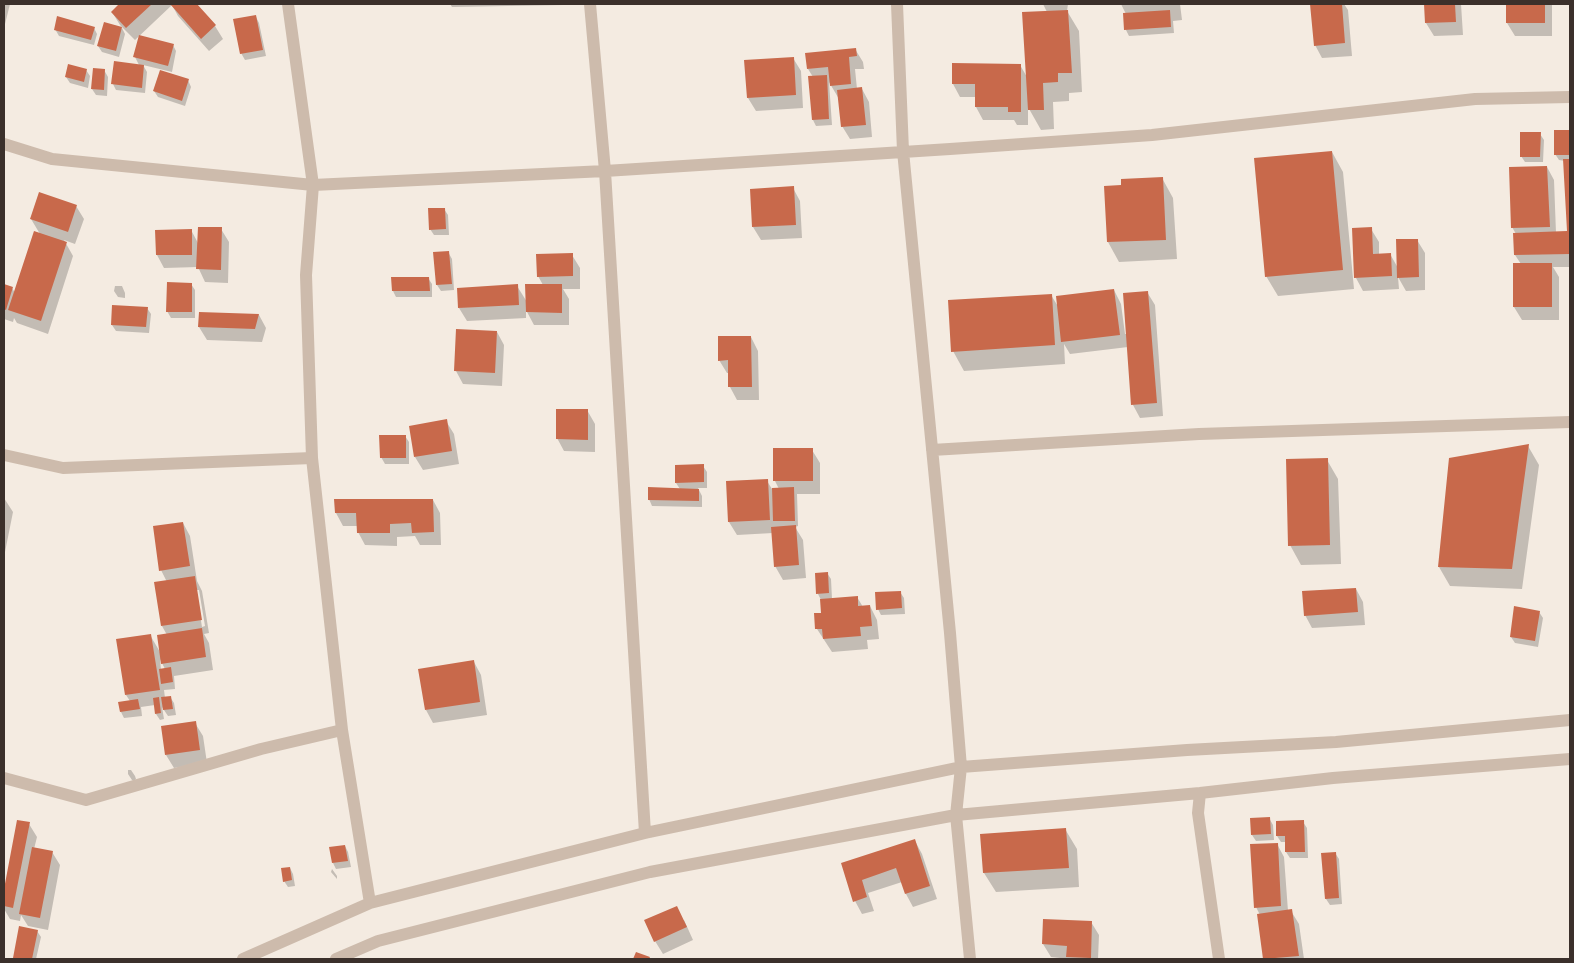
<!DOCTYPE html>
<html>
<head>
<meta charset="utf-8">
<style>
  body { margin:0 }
  #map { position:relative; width:1574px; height:963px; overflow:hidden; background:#f4ebe1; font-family:Ubuntu,sans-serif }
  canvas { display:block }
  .frame { position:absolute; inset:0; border:5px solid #3b302b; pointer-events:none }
</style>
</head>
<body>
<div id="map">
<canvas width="1574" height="963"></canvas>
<div class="frame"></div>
</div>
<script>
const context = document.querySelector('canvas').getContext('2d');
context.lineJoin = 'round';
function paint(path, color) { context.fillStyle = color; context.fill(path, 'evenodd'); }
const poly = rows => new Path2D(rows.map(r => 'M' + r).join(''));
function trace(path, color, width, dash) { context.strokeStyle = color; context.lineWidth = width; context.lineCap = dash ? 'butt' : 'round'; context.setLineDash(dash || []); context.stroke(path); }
const shadow = poly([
  [4,4,10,4,4,28],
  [121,4,196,4,215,26,223,39,209,51,178,16,172,5,135,40,120,25,112,12],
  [450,4,564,4,564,5,452,7],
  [1043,4,1068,4,1067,11,1079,31,1082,92,1069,93,1069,101,1053,102,1054,129,1041,130,1028,107,1028,125,1017,125,1014,120,983,120,976,107,976,97,960,97,953,84,953,64,1020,65,1027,77,1047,12],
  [1121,4,1180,4,1182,20,1173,21,1174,33,1129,36,1126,30,1126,14],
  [1311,4,1344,4,1348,10,1352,56,1322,58,1315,45],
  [1425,4,1461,4,1463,35,1434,36,1426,23],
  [1507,4,1552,4,1552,36,1515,36,1507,23],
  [256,17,259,23,266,56,245,60,241,53],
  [94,28,97,34,94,45,59,36,55,29],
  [122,28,125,34,119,57,102,52,98,46],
  [173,45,176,51,172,72,143,65,147,72,145,93,116,90,113,84,139,65,135,57],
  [855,49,863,62,864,69,855,69,857,89,862,89,869,102,872,137,850,139,842,126,839,99,829,82,832,125,816,126,813,120,813,77,808,69],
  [793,58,801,71,803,108,756,111,748,98],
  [86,70,90,76,88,88,70,83,66,77],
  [104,70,108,77,107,96,96,95,92,89],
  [188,80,191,87,185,106,158,97,154,91],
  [1555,131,1570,131,1570,267,1553,267,1559,277,1559,320,1522,320,1514,307,1521,264,1515,255,1516,234,1512,227,1547,167,1554,180,1556,233,1568,232,1565,161,1559,160,1555,154],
  [1540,134,1544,140,1543,162,1525,162,1521,156],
  [1332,152,1343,172,1354,289,1278,296,1266,276],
  [1162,178,1173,198,1177,259,1119,262,1108,242,1105,187,1122,187],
  [793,188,800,201,802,238,761,240,753,227],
  [76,206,84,219,75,244,64,240,73,256,48,334,17,323,14,318,13,322,4,319,4,285,12,288,15,293,40,234,31,219],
  [444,209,448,215,449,235,434,235,430,229],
  [221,229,229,242,228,283,205,282,198,267,164,268,157,255,191,230,198,243],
  [1371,229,1379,242,1379,255,1390,254,1398,268,1417,240,1425,253,1425,290,1406,291,1398,277,1399,289,1363,291,1356,278],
  [448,252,452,259,454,290,441,291,437,285],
  [572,255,580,268,580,289,563,289,569,299,569,325,534,325,526,310,526,318,467,321,459,308,517,286,527,302,543,285,538,276],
  [428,278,432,284,432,297,396,297,393,291],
  [191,284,195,290,195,318,171,318,167,311],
  [115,286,122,286,125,293,125,298,118,297,114,291],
  [1114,290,1121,304,1125,334,1127,334,1147,292,1155,305,1163,416,1140,418,1133,405,1128,347,1070,354,1064,344,1065,364,964,371,953,351,1051,295,1059,308],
  [147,308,151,314,149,333,116,331,112,325],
  [200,313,259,315,266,328,262,342,207,340,199,327],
  [497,332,504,345,502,386,463,384,456,371],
  [751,337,758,351,759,400,737,400,730,387,730,373,727,373,719,360],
  [587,410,595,424,595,452,564,451,557,438],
  [446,421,454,434,459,464,423,470,415,457],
  [405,436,409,442,409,464,385,464,381,457],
  [1528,446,1539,465,1522,589,1450,586,1439,567],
  [812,450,820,463,820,494,797,494,798,526,795,527,803,540,806,578,783,580,775,566,773,533,737,535,729,522,727,482,767,481,772,489,779,489,775,481],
  [1327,460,1338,479,1341,564,1301,565,1290,545],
  [703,466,707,472,707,488,698,488,702,496,702,507,652,506,649,499,680,489,676,483],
  [4,498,13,512,4,557],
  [433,500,440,513,441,545,420,545,415,536,397,537,397,546,365,545,358,532,358,526,343,526,336,513],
  [183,523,190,536,197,581,202,591,209,633,204,634,209,643,213,670,174,676,175,689,164,690,165,698,170,697,174,703,176,715,168,716,162,707,164,719,160,720,156,714,155,705,141,707,142,716,124,718,121,712,119,703,130,701,126,695,150,635,160,652,167,635,162,626,167,582,161,570],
  [196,590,199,590,205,626,202,627],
  [160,659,165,669,161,670],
  [827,573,831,579,832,599,857,597,863,607,870,606,877,620,879,639,867,640,868,649,832,652,817,629,822,614,821,600,818,594],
  [1356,589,1363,602,1365,625,1312,628,1305,615],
  [900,592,904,598,905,614,881,615,878,609],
  [1539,612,1543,618,1538,647,1515,643,1511,637],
  [474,662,481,675,487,715,433,723,426,710],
  [195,723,203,736,207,763,174,768,166,755],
  [128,770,131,770,135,776,136,779,134,781,132,780,128,774],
  [1269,818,1273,825,1274,840,1256,841,1252,835],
  [18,821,29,824,37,837,34,849,52,852,60,865,48,930,28,926,21,915,20,921,10,919,4,909,4,896],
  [1277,822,1303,822,1307,828,1308,858,1290,858,1286,852,1286,842,1281,842,1277,836],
  [1065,829,1077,849,1079,887,996,892,984,873,982,835],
  [915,841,922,854,937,899,913,907,906,894,902,882,868,893,874,911,862,914,855,901,842,864],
  [1277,844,1284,857,1288,911,1291,911,1299,924,1304,959,1264,959,1258,915,1260,915,1256,907],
  [345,846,348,852,351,867,336,869,333,863,331,848],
  [1335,853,1339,859,1342,904,1330,905,1326,899],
  [290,868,293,874,295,886,288,887,284,881],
  [332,869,337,876,337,879,331,872],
  [684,920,693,940,663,954,655,941],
  [1091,922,1099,935,1098,959,1069,959,1051,957,1043,944],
  [37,931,41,937,36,959,15,959,14,958]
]);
const building = poly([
  [119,4,152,4,126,28,111,12],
  [170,4,197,4,216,25,201,39],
  [1310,4,1342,4,1345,43,1314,46],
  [1424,4,1455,4,1456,22,1425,23],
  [1506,4,1545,4,1545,23,1506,23],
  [1068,10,1072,73,1058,73,1058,82,1043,83,1044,110,1028,110,1022,12],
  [1170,10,1171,27,1124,30,1123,13],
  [256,15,263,50,240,54,233,19],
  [57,16,95,27,91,40,54,30],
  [104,22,122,27,116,51,97,46],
  [139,35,174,44,168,66,133,57],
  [856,48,857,56,849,57,851,84,830,86,828,67,807,69,805,53],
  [794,57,796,95,747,98,744,60],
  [114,61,144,65,142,88,111,84],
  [952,63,1021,64,1021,112,1008,112,1008,107,975,107,975,84,952,84],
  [68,64,87,69,84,82,65,77],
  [93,68,105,69,104,90,91,89],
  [160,70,189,79,182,101,153,91],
  [827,75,829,119,812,120,808,76],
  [862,87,866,125,841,127,837,90],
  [1554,130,1570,130,1570,155,1554,155],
  [1520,132,1541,132,1540,157,1520,157],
  [1332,151,1343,270,1265,277,1254,158],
  [1563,159,1570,159,1570,254,1514,255,1513,233,1567,231],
  [1547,166,1550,227,1511,228,1509,167],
  [1163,177,1166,240,1107,242,1104,186,1121,185,1121,179],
  [794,186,796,225,752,227,750,189],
  [39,192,77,205,68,232,30,219],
  [428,208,445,208,446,229,429,230],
  [198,227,222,227,221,270,196,269],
  [1372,227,1373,254,1391,253,1392,276,1354,278,1352,228],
  [192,229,192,255,156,255,155,230],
  [34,231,67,242,41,321,8,310],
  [1396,239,1418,239,1419,277,1397,278],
  [449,251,452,284,436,285,433,252],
  [573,253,573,276,537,277,536,254],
  [1513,263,1552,263,1552,307,1513,307],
  [391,277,429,277,430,291,392,291],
  [167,282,192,283,192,312,166,312],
  [4,284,13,287,6,310,4,309],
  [518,284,519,305,458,308,457,288],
  [525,284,562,284,562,313,526,312],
  [1114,289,1120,335,1061,342,1056,296],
  [1148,291,1157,403,1131,405,1123,293],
  [1052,294,1055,345,951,352,948,300],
  [112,305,148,307,146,327,111,325],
  [199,312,259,314,255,329,198,327],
  [456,329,497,331,495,373,454,371],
  [718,336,751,336,752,387,728,387,728,360,718,361],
  [556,409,588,409,588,440,556,439],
  [447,419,452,451,414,457,409,426],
  [379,435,406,435,406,458,380,458],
  [1529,444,1512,569,1438,567,1449,458],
  [773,448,813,448,813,481,773,481],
  [1328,458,1330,545,1288,546,1286,459],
  [704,464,704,482,675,483,675,465],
  [768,479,770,520,728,522,726,481],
  [648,487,699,489,699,501,648,500],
  [794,487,795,521,773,521,772,488],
  [334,499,433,499,434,532,412,533,411,523,390,524,390,533,357,533,356,513,335,513],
  [183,522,190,566,159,571,153,526],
  [796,525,799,565,774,567,771,527],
  [828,572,829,593,816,594,815,573],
  [195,576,202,620,161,626,154,582],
  [1356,588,1358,612,1304,616,1302,591],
  [901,591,902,608,876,610,875,592],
  [858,596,858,606,870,605,872,626,860,627,861,636,823,639,822,629,815,629,814,613,821,613,820,599],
  [1514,606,1540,611,1535,641,1510,637],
  [202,628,206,657,161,664,157,635],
  [151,634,160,690,125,695,116,639],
  [474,660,480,702,425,710,418,669],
  [171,667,173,682,161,684,159,669],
  [171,696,173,709,163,710,161,697],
  [159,697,161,713,155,714,153,698],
  [138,699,140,709,120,712,118,702],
  [196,721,200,750,165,755,161,726],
  [1270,817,1271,834,1251,835,1250,818],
  [17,820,30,822,13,908,4,906,4,889],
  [1304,820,1305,852,1285,852,1285,836,1276,836,1276,821],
  [1066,828,1069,868,983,873,980,834],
  [915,839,930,886,905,894,896,868,862,880,867,897,853,902,841,863],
  [1278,843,1281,906,1254,908,1250,844],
  [345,845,348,861,332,863,329,847],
  [32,847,53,851,40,918,19,914],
  [1336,852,1339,898,1325,899,1321,853],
  [290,867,292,880,283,882,281,868],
  [677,906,687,927,654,942,644,920],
  [1292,909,1299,956,1263,959,1257,914],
  [1043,919,1092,921,1091,958,1066,957,1067,946,1042,944],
  [19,926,38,930,32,959,13,958],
  [636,952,650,957,649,959,633,959]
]);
const minor = poly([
  [288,4,313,185,306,275,312,458,342,730,370,903],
  [590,4,605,171,645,833],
  [897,4,903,151,950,633,961,767,956,815,970,959],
  [4,144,52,159,313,185,605,171,950,149,1152,135,1475,99,1570,97],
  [932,450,1199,434,1570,422],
  [4,455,63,468,312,458],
  [4,778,86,800,261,749,342,730],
  [1200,793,1198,813,1219,959],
  [243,959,370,903,645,833,961,767,1187,750,1336,742,1570,720],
  [336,959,378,941,650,872,956,815,1200,793,1333,778,1570,759]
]);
paint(shadow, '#0003');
paint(building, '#c8694b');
trace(minor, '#cdbbac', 12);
</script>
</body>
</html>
